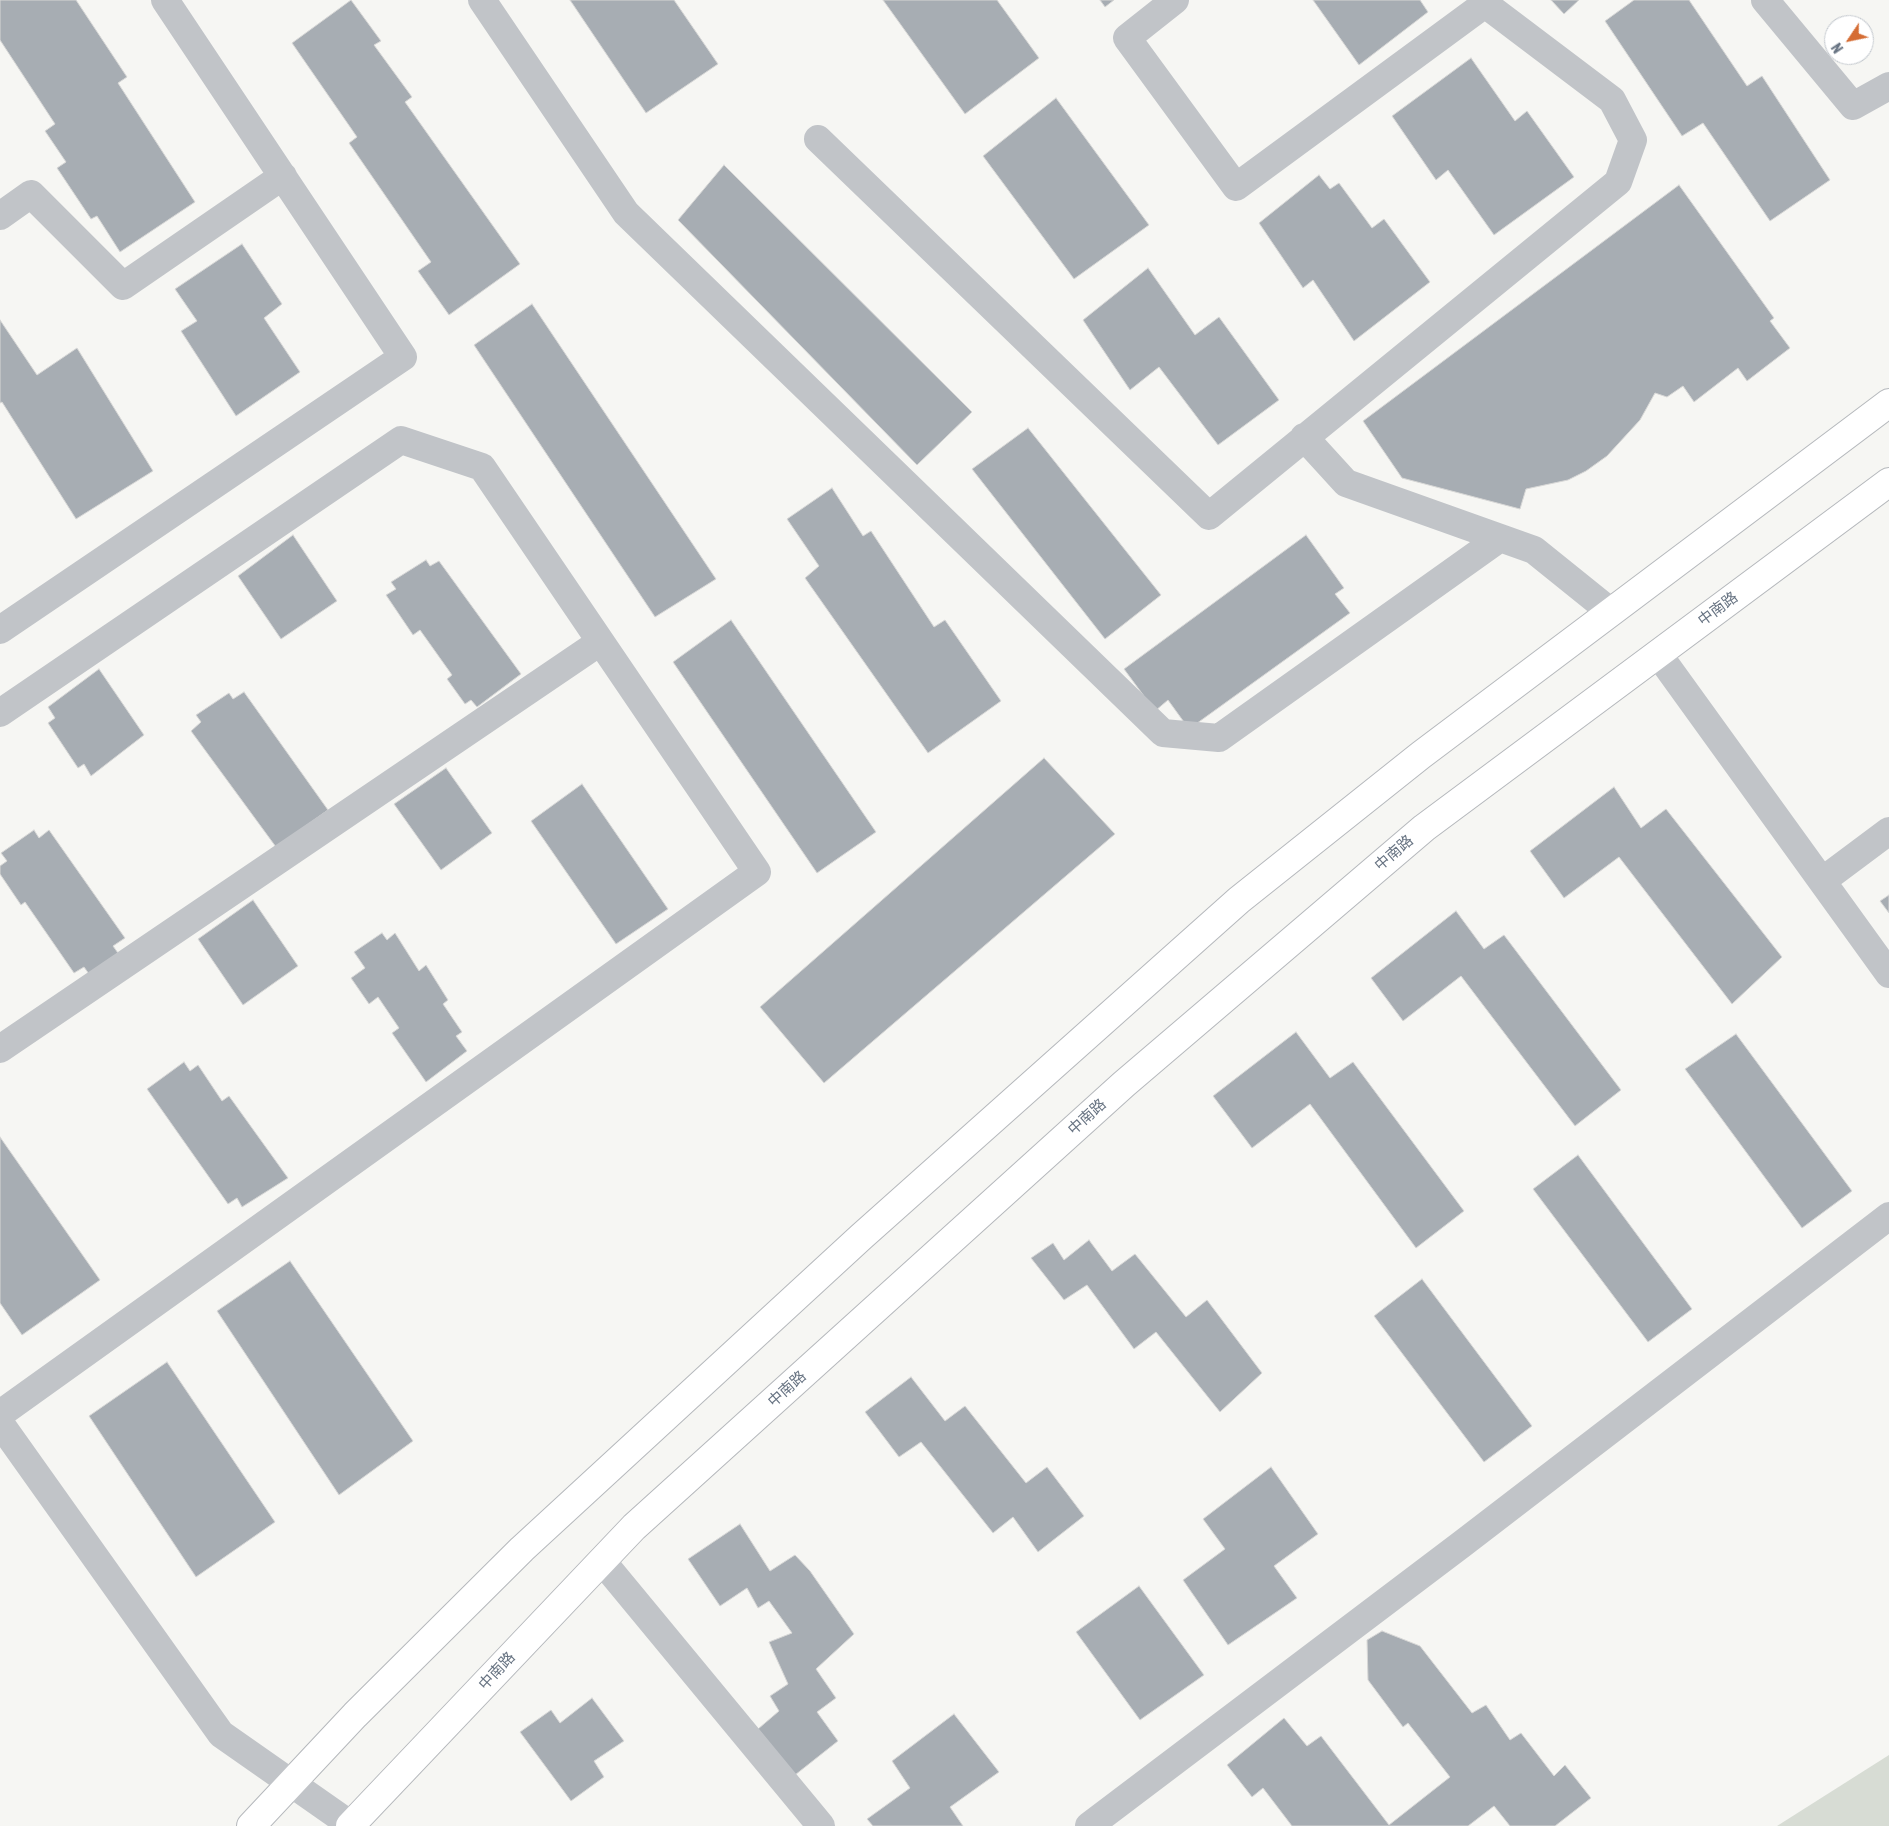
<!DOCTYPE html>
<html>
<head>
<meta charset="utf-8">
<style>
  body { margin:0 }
  #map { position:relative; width:1889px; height:1826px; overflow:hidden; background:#f6f6f3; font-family:"Asap Condensed",sans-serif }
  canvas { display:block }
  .north { position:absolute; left:1824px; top:15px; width:50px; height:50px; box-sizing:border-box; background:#fff; border:1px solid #c2c7cd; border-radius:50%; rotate:236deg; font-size:14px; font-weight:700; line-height:20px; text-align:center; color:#677382 }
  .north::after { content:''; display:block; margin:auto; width:18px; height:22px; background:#d56d34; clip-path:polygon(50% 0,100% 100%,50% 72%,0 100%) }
</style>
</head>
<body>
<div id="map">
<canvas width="1889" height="1826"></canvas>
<div class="north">N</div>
</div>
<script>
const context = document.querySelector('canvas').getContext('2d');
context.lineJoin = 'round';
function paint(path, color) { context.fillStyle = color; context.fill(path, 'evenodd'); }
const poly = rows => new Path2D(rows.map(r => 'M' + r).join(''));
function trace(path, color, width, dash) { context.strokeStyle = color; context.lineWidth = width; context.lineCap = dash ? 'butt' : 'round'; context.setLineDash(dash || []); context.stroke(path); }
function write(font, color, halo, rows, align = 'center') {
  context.font = font + ' "Asap Condensed","Noto Sans SC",sans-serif'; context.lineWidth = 5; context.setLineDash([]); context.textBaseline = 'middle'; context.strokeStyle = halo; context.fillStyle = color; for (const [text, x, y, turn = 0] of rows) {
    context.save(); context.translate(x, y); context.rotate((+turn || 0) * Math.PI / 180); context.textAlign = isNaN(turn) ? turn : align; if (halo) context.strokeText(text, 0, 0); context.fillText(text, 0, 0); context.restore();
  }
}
const green = poly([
  [1889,1755,1889,1826,1777,1826]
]);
const building = poly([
  [0,0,76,0,127,77,118,83,195,202,120,252,97,216,91,219,57,168,66,162,45,131,55,124,0,40,0,0],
  [351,0,381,41,374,45,412,97,405,102,520,264,449,315,418,271,431,262,349,143,357,137,292,43,351,0],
  [570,0,674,0,718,64,646,113,570,0],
  [883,0,997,0,1039,58,965,114,883,0],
  [1100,0,1114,0,1105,7,1100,0],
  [1313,0,1420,0,1428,12,1359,65,1313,0],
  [1551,0,1579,0,1564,14,1551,0],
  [1634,0,1689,0,1747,86,1762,76,1830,180,1770,221,1703,123,1682,136,1605,21,1634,0],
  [1471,58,1515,121,1527,111,1574,177,1494,235,1448,170,1436,180,1392,116,1471,58],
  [1056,98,1149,225,1074,279,983,156,1056,98],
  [724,165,972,412,917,465,678,220,724,165],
  [1319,175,1330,189,1339,183,1372,228,1384,219,1430,282,1354,341,1313,280,1303,288,1259,223,1319,175],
  [1679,185,1774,318,1770,321,1790,348,1747,381,1738,368,1694,402,1683,386,1667,397,1655,393,1640,420,1607,456,1586,471,1568,480,1526,489,1520,509,1402,478,1363,421,1679,185],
  [242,244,282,304,264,318,300,372,236,416,181,331,197,321,175,289,242,244],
  [1148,268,1195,335,1219,317,1279,400,1218,445,1159,367,1130,390,1083,320,1148,268],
  [532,304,716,579,655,617,474,345,532,304],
  [0,320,37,375,77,348,153,471,76,519,2,402,0,403,0,320],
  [1028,428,1161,595,1105,639,972,469,1028,428],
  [832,488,863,536,871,531,934,627,945,620,1001,701,928,753,805,578,819,566,787,519,832,488],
  [293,535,337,601,281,639,238,576,293,535],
  [1306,535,1344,588,1335,594,1350,613,1189,729,1168,700,1155,711,1124,669,1306,535],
  [426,560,430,566,439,561,521,674,477,707,471,700,465,704,447,679,452,675,420,630,413,635,386,595,396,589,391,582,426,560],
  [731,620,876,832,817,873,673,662,731,620],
  [99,669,144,735,91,776,84,764,78,768,48,723,55,718,48,707,99,669],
  [244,692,328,810,276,847,191,731,201,722,196,715,229,693,233,699,244,692],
  [1044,758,1115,834,824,1083,760,1007,1044,758],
  [446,768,492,833,441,870,394,804,446,768],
  [582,784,668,909,616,944,531,821,582,784],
  [1614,787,1641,828,1666,809,1782,957,1732,1004,1619,857,1564,898,1530,851,1614,787],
  [34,830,39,838,49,830,125,938,113,946,118,953,89,974,84,967,74,973,25,902,21,905,0,874,0,866,7,861,1,853,34,830],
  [1889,895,1889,913,1880,901,1889,895],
  [253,900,298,966,243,1005,198,939,253,900],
  [1456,911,1484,949,1504,935,1621,1090,1575,1126,1461,976,1403,1021,1371,978,1456,911],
  [382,933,387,940,395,933,419,971,426,965,448,1000,443,1004,462,1032,456,1036,467,1051,426,1082,392,1033,399,1028,378,997,369,1004,351,978,365,968,354,952,382,933],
  [1296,1032,1330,1078,1353,1062,1464,1211,1416,1248,1310,1104,1252,1148,1213,1096,1296,1032],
  [1736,1034,1852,1191,1802,1228,1685,1069,1736,1034],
  [184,1062,190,1071,198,1065,222,1101,229,1096,288,1178,242,1207,237,1198,228,1204,147,1089,184,1062],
  [0,1137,100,1280,22,1335,0,1303,0,1137],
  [1578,1155,1692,1309,1648,1342,1533,1189,1578,1155],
  [1089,1240,1112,1271,1135,1254,1186,1317,1207,1300,1262,1373,1220,1412,1156,1332,1134,1349,1087,1285,1064,1300,1031,1258,1053,1243,1064,1260,1089,1240],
  [290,1261,413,1441,339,1495,217,1311,290,1261],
  [1422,1279,1532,1426,1484,1462,1374,1316,1422,1279],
  [167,1362,275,1522,196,1577,89,1416,167,1362],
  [911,1377,945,1421,965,1406,1026,1483,1047,1467,1084,1516,1038,1552,1013,1517,993,1533,921,1442,899,1457,865,1412,911,1377],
  [1271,1467,1318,1534,1274,1566,1297,1598,1228,1645,1183,1580,1225,1549,1203,1519,1271,1467],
  [740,1524,770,1571,795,1555,810,1571,854,1634,816,1669,836,1698,817,1712,838,1741,795,1775,758,1729,779,1711,770,1696,788,1684,769,1642,792,1633,769,1601,758,1608,747,1588,720,1606,688,1559,740,1524],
  [1139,1586,1204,1675,1140,1720,1076,1632,1139,1586],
  [1382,1631,1420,1646,1472,1713,1486,1705,1510,1740,1521,1733,1554,1776,1565,1765,1591,1798,1555,1826,1510,1826,1494,1806,1468,1826,1292,1826,1263,1788,1252,1797,1227,1765,1284,1718,1307,1746,1321,1736,1389,1825,1450,1777,1408,1723,1403,1727,1368,1680,1367,1640,1382,1631],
  [592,1698,624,1741,594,1761,604,1777,571,1801,520,1732,551,1710,560,1723,592,1698],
  [954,1714,999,1772,950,1807,963,1826,873,1826,867,1819,910,1788,892,1761,954,1714]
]);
const minor = poly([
  [482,0,626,213,1163,733,1219,738,1500,538],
  [1765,0,1853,106,1889,86],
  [818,139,1209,516,1618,182,1633,140,1612,100,1485,4,1236,187,1127,38,1175,0],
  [0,216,31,194,123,286,283,176],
  [1304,437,1346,483,1534,550,1611,612],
  [0,630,403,357,165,0],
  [1658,654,1889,974],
  [0,713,401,440,482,467,757,872,0,1414],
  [1822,881,1889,831],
  [0,1049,600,642],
  [0,1423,221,1734,351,1825],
  [602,1561,821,1826],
  [1089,1826,1462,1544,1889,1216]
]);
const major = poly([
  [251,1826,355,1715,522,1549,861,1237,1239,900,1421,755,1889,403],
  [350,1826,634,1527,1124,1084,1424,828,1889,482]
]);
const streetNames = [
  ["中南路",1718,609,-37],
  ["中南路",1394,853,-41],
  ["中南路",1087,1117,-42],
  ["中南路",787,1389,-42],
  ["中南路",497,1671,-47]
];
paint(green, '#d7dcd4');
paint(building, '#a7adb3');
trace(building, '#d7d7d6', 1);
trace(major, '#b5b8bc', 30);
trace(minor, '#c1c4c8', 28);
trace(major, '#fff', 28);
write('15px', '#677382', '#fff', streetNames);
</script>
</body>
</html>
